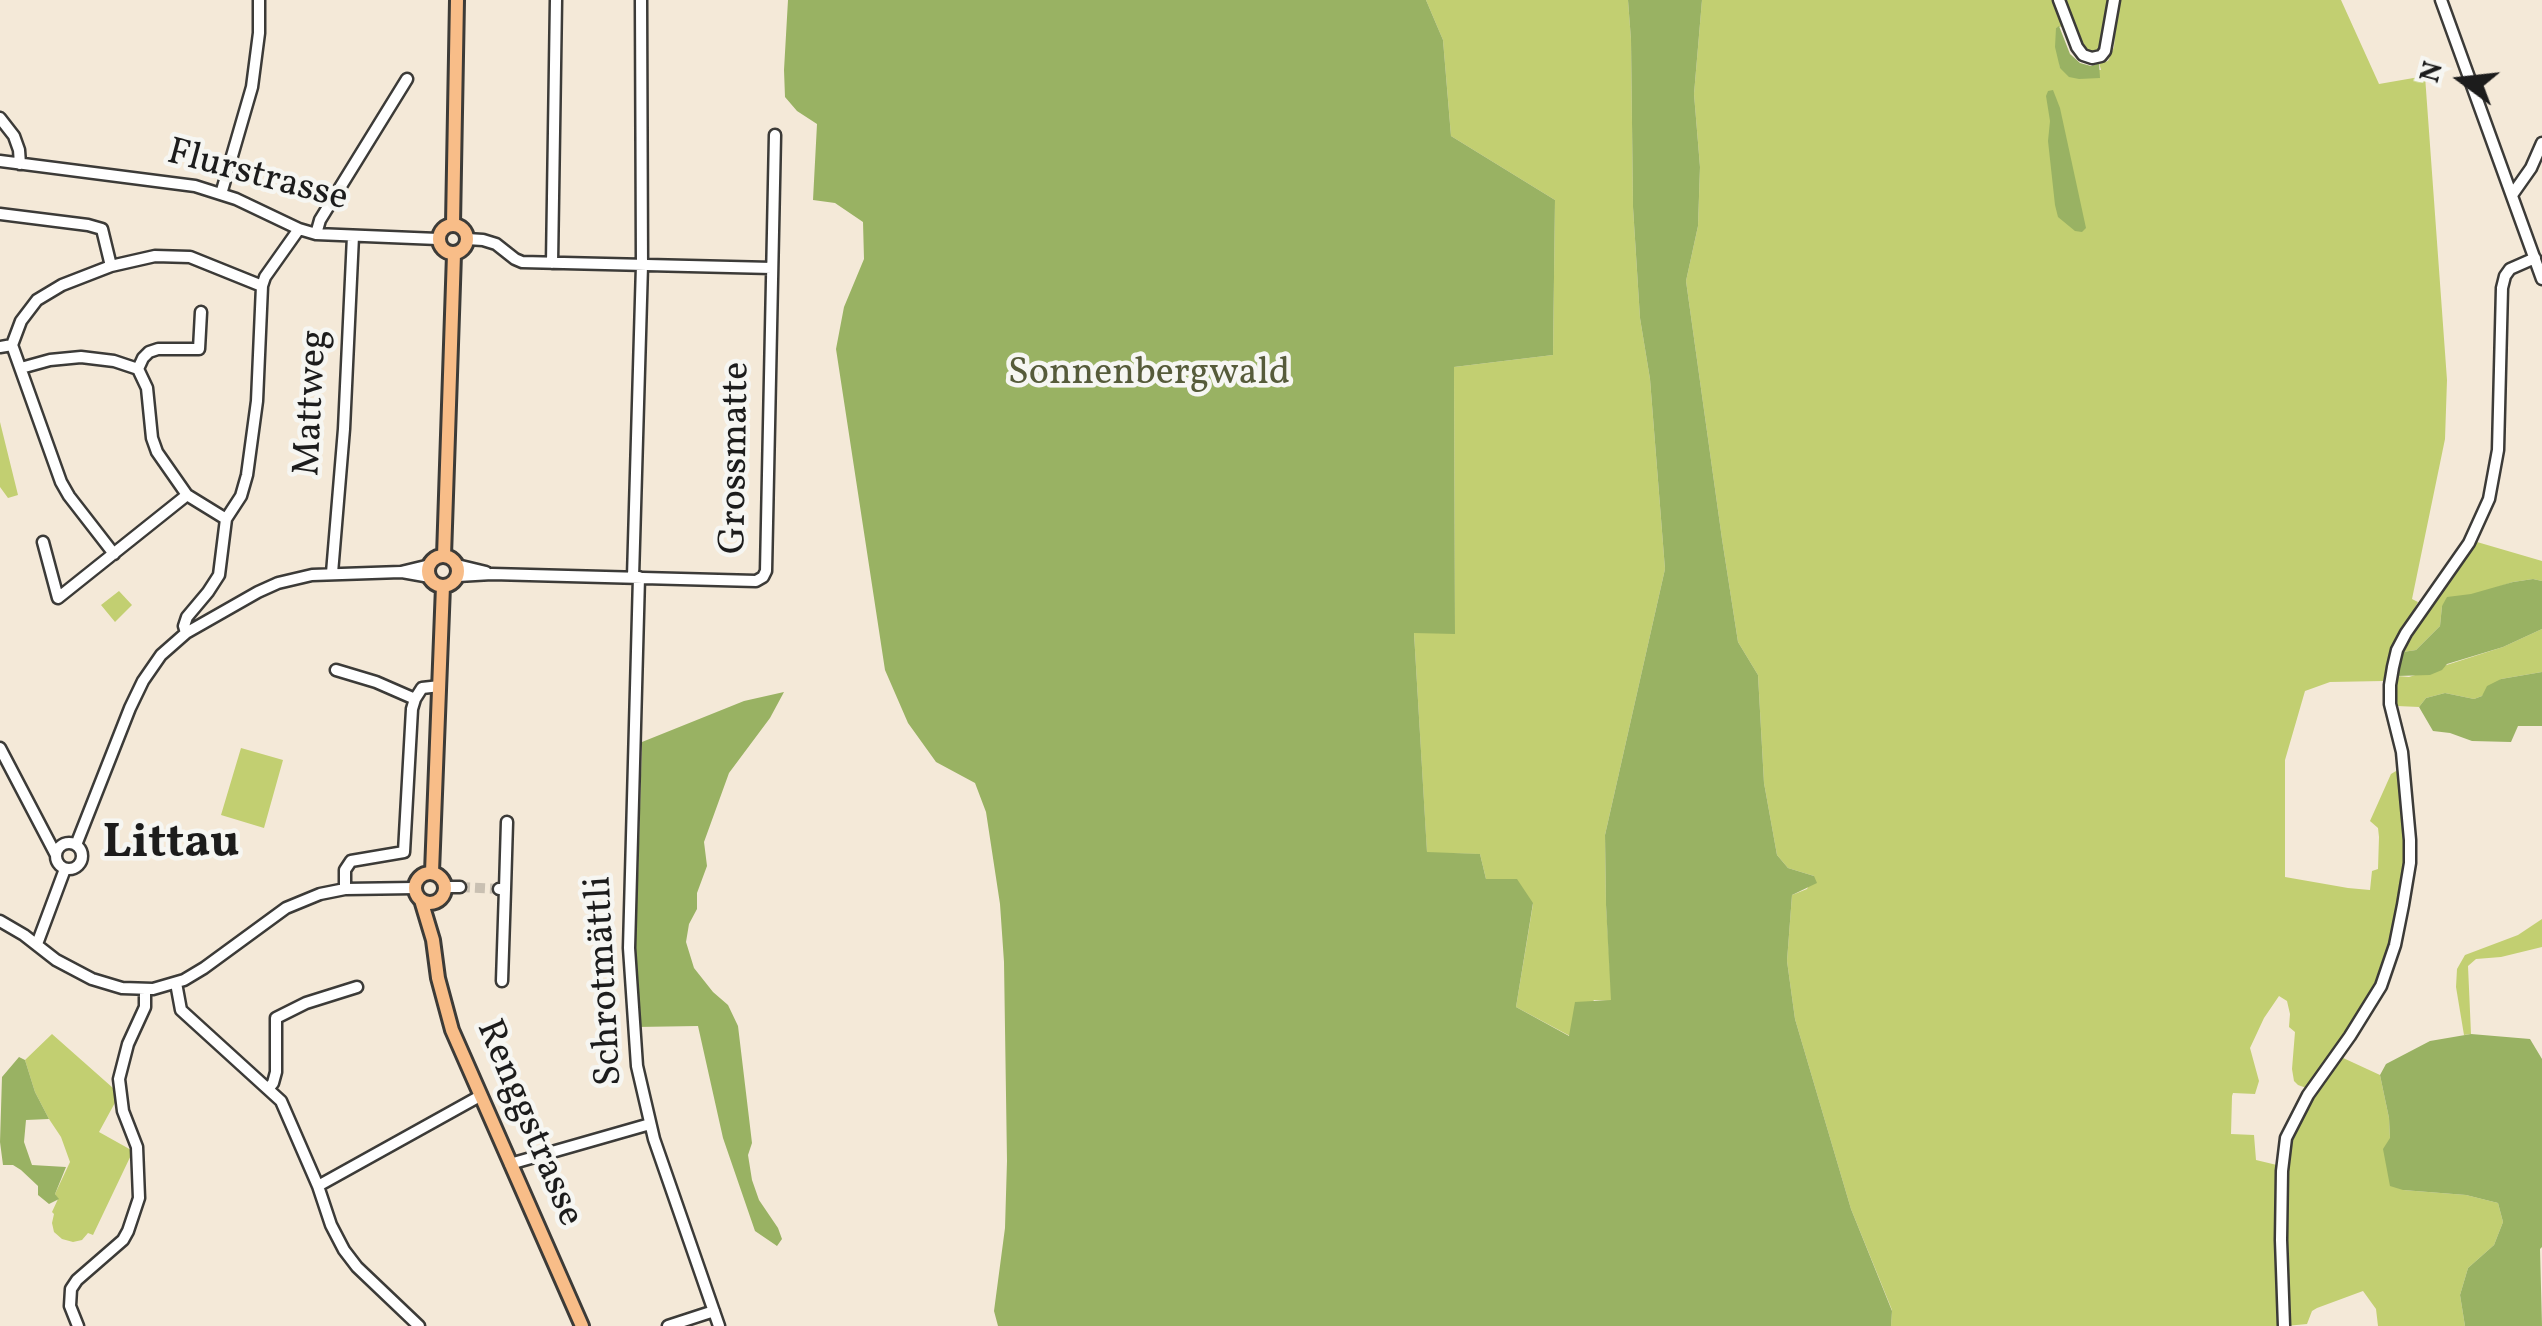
<!DOCTYPE html>
<html>
<head>
<meta charset="utf-8">
<style>
  body { margin:0 }
  #map { position:relative; width:2542px; height:1326px; overflow:hidden; background:#f4e9d8; font-family:Vollkorn,serif }
  canvas { display:block }
  .north { position:absolute; left:2412px; top:30px; width:100px; height:100px; -webkit-text-stroke:8px #f6f6f2; paint-order:stroke; rotate:285deg; font-size:28px; font-weight:700; line-height:40px; text-align:center; color:#1c1c1c }
  .north::after { content:''; display:block; margin:auto; width:35px; height:45px; background:#1c1c1c; clip-path:polygon(50% 0,100% 100%,50% 72%,0 100%) }
</style>
</head>
<body>
<div id="map">
<canvas width="2542" height="1326"></canvas>
<div class="north">N</div>
</div>
<script>
const context = document.querySelector('canvas').getContext('2d');
context.lineJoin = 'round';
function paint(path, color) { context.fillStyle = color; context.fill(path, 'evenodd'); }
const poly = rows => new Path2D(rows.map(r => 'M' + r).join(''));
function trace(path, color, width, dash) { context.strokeStyle = color; context.lineWidth = width; context.lineCap = dash ? 'butt' : 'round'; context.setLineDash(dash || []); context.stroke(path); }
function write(font, color, halo, rows, align = 'center') {
  context.font = font + ' Vollkorn,serif'; context.lineWidth = 9; context.setLineDash([]); context.textBaseline = 'middle'; context.strokeStyle = halo; context.fillStyle = color; for (const [text, x, y, turn = 0] of rows) {
    context.save(); context.translate(x, y); context.rotate((+turn || 0) * Math.PI / 180); context.textAlign = isNaN(turn) ? turn : align; if (halo) context.strokeText(text, 0, 0); context.fillText(text, 0, 0); context.restore();
  }
}
const green = poly([
  [1426,0,1628,0,1631,40,1633,207,1640,318,1650,379,1665,569,1605,835,1606,905,1612,1001,1594,1000,1570,1036,1516,1007,1533,904,1486,879,1480,854,1427,853,1414,633,1455,633,1454,367,1553,355,1555,200,1451,136,1443,40],
  [1702,0,2054,0,2066,25,2056,28,2060,68,2101,70,2099,63,2108,61,2114,47,2118,0,2341,0,2379,84,2425,76,2447,380,2445,439,2412,599,2418,602,2393,648,2383,681,2330,682,2305,691,2285,760,2285,877,2348,888,2370,890,2372,871,2378,869,2379,837,2378,828,2370,821,2391,774,2396,771,2400,774,2406,861,2394,933,2377,985,2309,1089,2298,1085,2294,1081,2292,1069,2295,1032,2289,1027,2290,1014,2287,1001,2279,996,2264,1018,2250,1048,2259,1081,2255,1094,2233,1093,2232,1096,2231,1134,2254,1135,2256,1160,2281,1166,2282,1326,1891,1326,1892,1310,1851,1209,1795,1019,1787,961,1792,895,1807,889,1814,876,1788,868,1777,855,1764,783,1758,675,1738,642,1722,539,1686,281,1698,226,1700,167,1694,94],
  [2063,0,2112,0,2106,43,2098,54,2086,52,2082,48],
  [0,422,18,495,8,498,0,487],
  [2477,542,2542,561,2542,581,2533,579,2513,582,2442,606,2440,626,2416,650,2403,652,2429,609],
  [119,591,132,605,115,622,101,605],
  [2542,629,2542,672,2501,679,2482,696,2474,699,2445,693,2426,698,2419,707,2397,706,2397,676,2409,677,2503,647],
  [241,748,283,760,264,828,221,815],
  [2542,919,2542,947,2501,957,2476,959,2468,966,2471,1034,2464,1035,2456,987,2457,969,2465,955,2518,935],
  [52,1034,113,1088,117,1099,99,1132,133,1151,93,1235,88,1233,82,1240,73,1242,62,1239,54,1232,52,1223,54,1214,52,1212,58,1199,55,1194,70,1162,61,1137,49,1119,35,1092,25,1060],
  [2341,1057,2380,1075,2389,1118,2390,1138,2403,1190,2466,1195,2498,1203,2503,1222,2494,1245,2468,1268,2460,1295,2465,1326,2378,1326,2376,1309,2363,1291,2317,1308,2312,1311,2307,1324,2286,1326,2285,1175,2288,1142,2300,1115]
]);
const forest = poly([
  [788,0,1426,0,1443,40,1451,136,1555,200,1553,355,1454,367,1455,634,1414,633,1427,852,1480,854,1486,879,1517,879,1533,903,1516,1007,1569,1036,1575,1002,1611,1000,1606,905,1605,835,1665,569,1650,379,1640,318,1633,207,1631,40,1628,0,1702,0,1694,94,1700,167,1698,226,1686,281,1722,539,1738,642,1758,675,1764,783,1777,855,1788,868,1814,876,1817,883,1792,895,1787,961,1795,1019,1851,1209,1892,1311,1891,1326,998,1326,994,1311,1005,1228,1007,1161,1004,962,1000,904,986,812,975,783,936,762,908,723,885,670,836,349,844,307,864,259,863,222,835,203,813,200,817,124,797,111,785,97,784,70],
  [2059,26,2070,54,2080,63,2091,66,2099,63,2100,78,2079,79,2069,77,2060,68,2055,47,2056,28],
  [2053,90,2060,108,2086,228,2082,232,2075,231,2058,217,2055,205,2048,141,2050,121,2046,96,2048,91],
  [2533,579,2542,581,2542,629,2503,647,2447,664,2442,670,2430,675,2397,676,2403,652,2416,650,2440,626,2442,606,2447,597,2471,594,2513,582],
  [2542,672,2542,726,2518,726,2511,742,2472,741,2450,733,2433,731,2419,707,2426,698,2445,693,2474,699,2482,696,2487,686,2501,679],
  [784,692,770,718,729,773,704,842,707,866,697,893,697,909,689,924,686,942,694,968,713,992,728,1005,738,1026,752,1143,748,1155,752,1180,759,1200,778,1228,782,1239,777,1246,755,1231,723,1138,698,1026,636,1027,634,914,638,876,642,742,744,701],
  [2471,1034,2530,1039,2542,1059,2542,1247,2540,1249,2542,1326,2465,1326,2460,1295,2468,1268,2494,1245,2503,1222,2498,1203,2466,1195,2403,1190,2390,1186,2383,1149,2390,1138,2389,1118,2380,1075,2386,1064,2430,1041],
  [19,1057,25,1060,35,1092,49,1119,26,1120,24,1142,32,1165,66,1167,55,1194,59,1199,49,1204,38,1195,38,1186,21,1170,13,1165,3,1165,0,1142,2,1077]
]);
const minorTunnel = poly([
  [460,887,498,889]
]);
const minor = poly([
  [2059,0,2077,47,2083,55,2092,58,2101,56,2105,51,2114,0],
  [2441,0,2542,279],
  [0,118,14,136,19,150,20,164],
  [0,161,195,186,236,199,299,229,316,234,438,239],
  [221,194,252,87,259,33,259,0],
  [2512,195,2531,168,2542,143],
  [0,214,88,225,102,229,111,266],
  [316,234,320,220,407,79],
  [467,239,483,240,496,244,515,259,522,262,772,268],
  [552,263,556,0],
  [12,345,61,482,69,496,114,554],
  [0,347,12,345,21,321,37,300,62,285,111,266,155,256,190,257,262,286],
  [21,368,50,360,81,357,114,361,138,369,147,388,152,438,157,452,187,495,226,519],
  [138,369,143,358,149,352,158,349,199,349,201,312],
  [43,542,58,598,187,495],
  [457,565,486,572],
  [402,572,430,577],
  [332,573,344,429,353,236],
  [458,576,492,574,756,581,763,577,766,571,775,135],
  [633,577,642,265,641,0],
  [639,577,629,948,637,1066,654,1139,719,1326],
  [186,633,184,626,187,617,208,592,219,575,226,519,241,496,247,475,257,401,262,286,265,277,299,229],
  [336,670,376,682,415,699],
  [0,748,56,855],
  '56 856a13 13 0 1 1 26 0a13 13 0 1 1-26 0Z',
  [76,845,130,708,143,681,161,655,186,633,258,592,278,583,312,575,401,572,430,565],
  [445,887,460,887],
  [345,889,345,870,351,861,404,852,412,709,415,699,422,688,440,686],
  [499,889,505,889,507,822],
  [0,921,24,935,56,960,92,979,122,988,153,989,184,980,204,968,286,908,320,894,345,889,415,888],
  [37,944,65,869],
  [502,981,505,889],
  [176,983,181,1010,281,1101,318,1186,331,1225,344,1250,357,1267,419,1326],
  [268,1089,273,1083,276,1072,276,1018,306,1003,357,987],
  [510,1164,650,1124],
  [318,1186,480,1096],
  [78,1326,70,1306,71,1289,77,1280,123,1240,128,1231,139,1198,137,1147,123,1111,119,1079,128,1044,145,1007,145,989],
  [668,1326,714,1311],
  [2284,1326,2281,1240,2282,1171,2286,1138,2308,1095,2350,1036,2381,986,2395,945,2403,905,2410,863,2410,840,2402,752,2390,704,2390,685,2393,667,2397,650,2406,633,2469,543,2489,499,2498,450,2502,288,2505,276,2510,269,2535,258]
]);
const major = poly([
  [453,224,457,0],
  '439 239a14 14 0 1 1 28 0a14 14 0 1 1-28 0Z',
  [444,556,454,254],
  '428 571a15 15 0 1 1 30 0a15 15 0 1 1-30 0Z',
  [432,872,443,586],
  '415 888a15 15 0 1 1 30 0a15 15 0 1 1-30 0Z',
  [421,900,433,940,438,978,452,1030,582,1326]
]);
const streetNames = [
  ["Flurstrasse",257,178,15],
  ["Mattweg",314,403,-87],
  ["Grossmatte",738,458,-89],
  ["Schrotmättli",607,981,-93],
  ["Renggstrasse",527,1124,67]
];
const parkNames = [
  ["Sonnenbergwald",1149,376]
];
const districtNames = [
  ["Littau",171,847]
];
paint(green, '#c2cf71');
paint(forest, '#99b263');
trace(minorTunnel, '#c9c0b2', 10, [10, 5]);
trace(minor, '#3c3b38', 15);
trace(major, '#3c3b38', 18);
trace(minor, '#fff', 10);
trace(major, '#f8bd88', 12);
write('38px', '#1c1c1c', '#f6f6f2', streetNames);
write('38px', '#565b3a', '#f6f6f2', parkNames);
write('bold 48px', '#1c1c1c', '#f6f6f2', districtNames);
</script>
</body>
</html>
